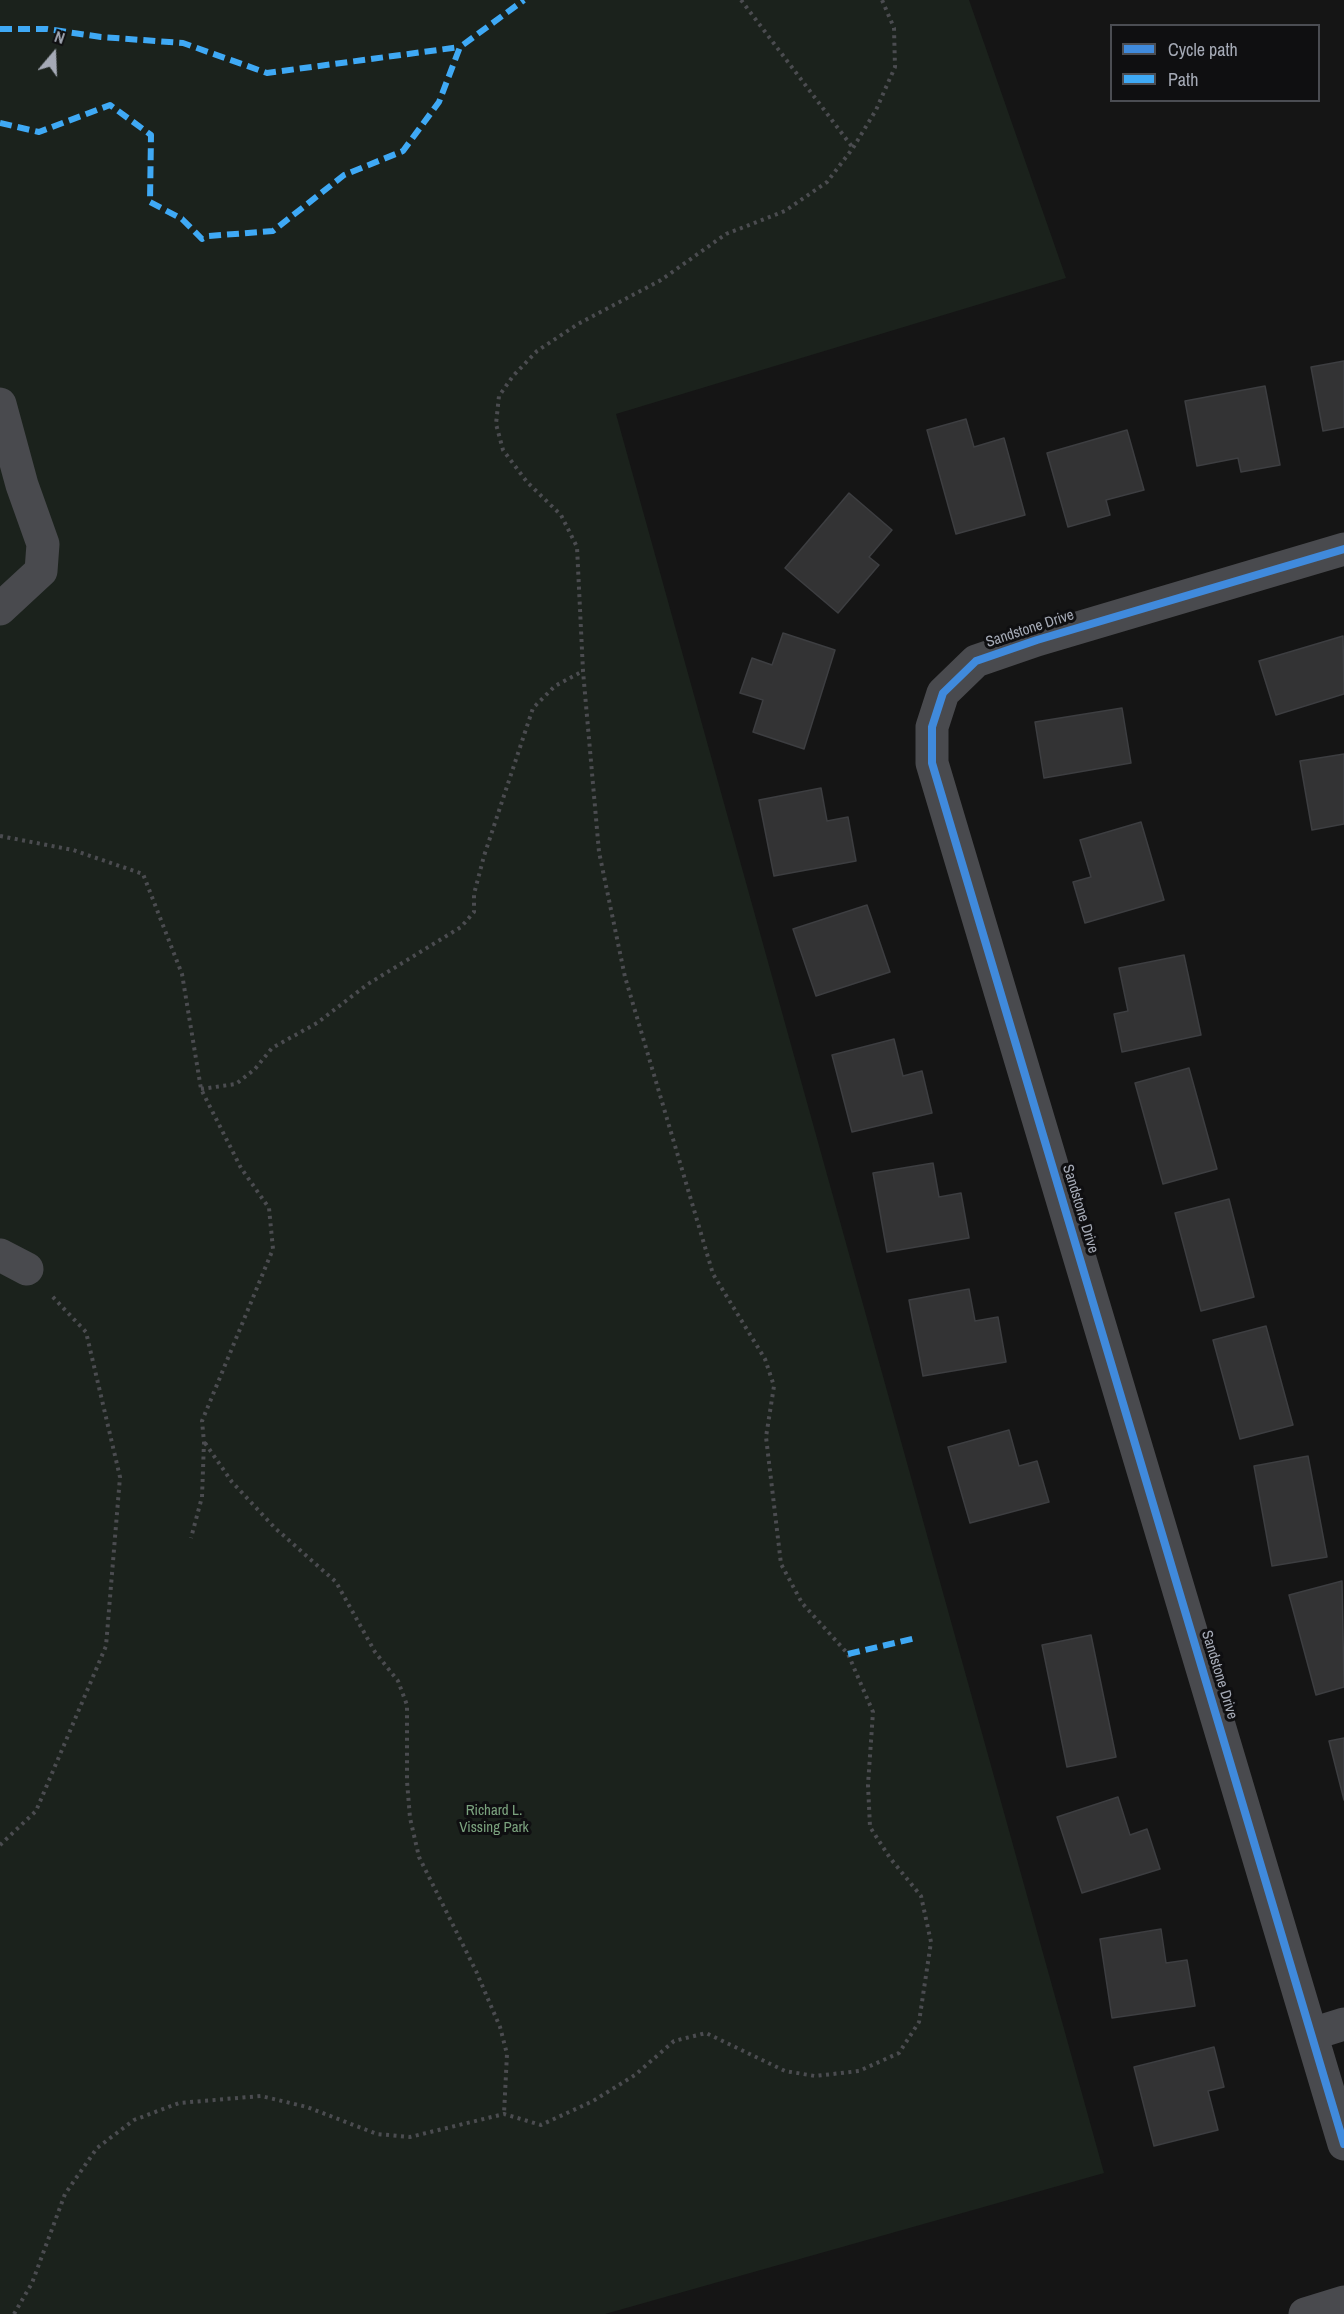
<!DOCTYPE html>
<html>
<head>
<meta charset="utf-8">
<style>
  body { margin:0 }
  #map { position:relative; width:1344px; height:2314px; overflow:hidden; background:#151515; font-family:"Archivo Narrow",sans-serif }
  canvas { display:block }
  .legend { position:absolute; left:1110px; top:24px; width:210px; height:78px; box-sizing:border-box; background:#0f0f11; border:2px solid #4b4d53; margin:0; padding:8px 10px; list-style:none; font-size:18px; color:#a5aab6 }
  .legend li { display:flex; align-items:center; gap:12px; height:30px }
  .legend b { width:30px; border:2px solid #4b4d53 }
  .north { position:absolute; left:24px; top:24px; width:60px; height:60px; -webkit-text-stroke:4px #0f0f11; paint-order:stroke; rotate:19deg; font-size:16px; font-weight:700; line-height:24px; text-align:center; color:#a5aab6 }
  .north::after { content:''; display:block; margin:auto; width:21px; height:27px; background:#a5aab6; clip-path:polygon(50% 0,100% 100%,50% 72%,0 100%) }
</style>
</head>
<body>
<div id="map">
<canvas width="1344" height="2314"></canvas>
<ul class="legend">
<li><b style="height:8px;background:#408adc"></b>Cycle path</li>
<li><b style="height:8px;background:#3fa9f5"></b>Path</li>
</ul>
<div class="north">N</div>
</div>
<script>
const context = document.querySelector('canvas').getContext('2d');
context.lineJoin = 'round';
function paint(path, color) { context.fillStyle = color; context.fill(path, 'evenodd'); }
const poly = rows => new Path2D(rows.map(r => 'M' + r).join(''));
function trace(path, color, width, dash) { context.strokeStyle = color; context.lineWidth = width; context.lineCap = dash ? 'butt' : 'round'; context.setLineDash(dash || []); context.stroke(path); }
function write(font, color, halo, rows, align = 'center') {
  context.font = font + ' "Archivo Narrow",sans-serif'; context.lineWidth = 6; context.setLineDash([]); context.textBaseline = 'middle'; context.strokeStyle = halo; context.fillStyle = color; for (const [text, x, y, turn = 0] of rows) {
    context.save(); context.translate(x, y); context.rotate((+turn || 0) * Math.PI / 180); context.textAlign = isNaN(turn) ? turn : align; if (halo) context.strokeText(text, 0, 0); context.fillText(text, 0, 0); context.restore();
  }
}
const green = poly([
  [0,0,969,0,1066,278,616,414,1104,2173,605,2314,0,2314]
]);
const building = poly([
  [1344,361,1344,427,1323,431,1311,367,1344,361],
  [1265,386,1280,465,1241,472,1238,458,1197,466,1185,401,1265,386],
  [966,419,974,447,1004,438,1025,515,956,534,927,430,966,419],
  [1127,430,1144,490,1106,500,1110,515,1068,527,1047,453,1127,430],
  [849,493,892,530,869,557,879,565,838,613,785,568,849,493],
  [783,633,835,650,804,749,753,732,763,700,740,693,752,658,772,665,783,633],
  [1343,636,1344,694,1276,715,1259,661,1343,636],
  [1122,708,1131,763,1044,778,1035,722,1122,708],
  [1344,754,1344,824,1312,830,1300,761,1344,754],
  [821,788,827,821,848,817,856,861,774,876,759,800,821,788],
  [1141,822,1164,900,1085,923,1073,882,1091,877,1080,840,1141,822],
  [867,905,890,972,816,996,793,929,867,905],
  [1184,955,1201,1035,1122,1052,1114,1014,1128,1011,1119,968,1184,955],
  [894,1039,903,1076,922,1071,932,1113,852,1132,832,1055,894,1039],
  [1189,1068,1217,1169,1163,1184,1135,1083,1189,1068],
  [933,1163,939,1197,961,1193,969,1238,887,1252,873,1173,933,1163],
  [1229,1199,1254,1297,1201,1311,1175,1213,1229,1199],
  [969,1289,975,1321,998,1317,1006,1362,923,1376,909,1300,969,1289],
  [1266,1326,1293,1425,1240,1439,1213,1340,1266,1326],
  [1009,1430,1019,1466,1037,1461,1049,1502,970,1523,948,1447,1009,1430],
  [1308,1456,1327,1557,1272,1566,1254,1466,1308,1456],
  [1342,1581,1344,1687,1316,1695,1289,1595,1342,1581],
  [1091,1635,1116,1757,1067,1767,1042,1645,1091,1635],
  [1344,1738,1344,1800,1329,1741,1344,1738],
  [1118,1797,1130,1835,1147,1829,1160,1869,1082,1893,1057,1817,1118,1797],
  [1161,1929,1166,1963,1187,1960,1195,2006,1112,2018,1100,1939,1161,1929],
  [1214,2047,1224,2087,1208,2091,1218,2130,1154,2146,1134,2067,1214,2047]
]);
const path = poly([
  [741,0,853,148],
  [0,836,73,850,143,874,182,974,201,1089,241,1168,269,1208,273,1249,202,1421,204,1442,202,1497,191,1538],
  [201,1089,236,1084,255,1069,272,1048,317,1023,368,984,461,927,474,912,474,894,484,856,533,708,555,686,583,671],
  [205,1443,232,1482,275,1528,336,1582,375,1652,398,1681,407,1705,407,1781,410,1818,419,1857,476,1971,500,2027,507,2054,504,2114],
  [0,1845,36,1811,106,1646,120,1477,86,1332,50,1294],
  [14,2314,32,2283,65,2194,97,2148,134,2120,179,2103,261,2096,307,2107,377,2134,410,2137,504,2114,541,2125,593,2101,635,2075,674,2041,706,2033,785,2071,815,2076,859,2071,899,2053,919,2022,931,1942,921,1896,890,1858,870,1827,868,1785,873,1712,848,1654,802,1603,781,1564,766,1437,774,1386,765,1359,713,1274,625,977,599,852,583,671,577,547,561,515,527,482,503,450,496,424,499,396,513,376,537,351,578,324,661,280,726,234,785,211,827,182,853,148,876,110,895,67,894,28,882,0]
]);
const minor = poly([
  [0,404,22,485,43,544,41,571,0,609],
  [1344,549,1037,640,976,661,943,693,932,727,932,763,1344,2144],
  [0,1255,27,1269],
  [1312,2034,1344,2024],
  [1305,2314,1344,2302]
]);
const quiet = poly([
  [0,29,47,29,101,37,183,43,267,73,460,47],
  [0,123,39,132,110,105,151,135,150,202,182,219,202,239,209,236,273,231,344,175,403,151,439,102,460,47,524,0],
  [848,1654,916,1638]
]);
const cycleway = poly([
  [1344,549,1037,640,976,661,943,693,932,727,932,763,1344,2144]
]);
const streetNames = [
  ["Sandstone Drive",1030,629,-18],
  ["Sandstone Drive",1080,1209,73],
  ["Sandstone Drive",1219,1675,73]
];
const parkNames = [
  ["Richard L.",494,1811],
  ["Vissing Park",494,1828]
];
paint(green, '#1b221c');
paint(building, '#333334');
trace(building, '#3d3e41', 1.5);
trace(path, '#4b4c50', 4, [3, 4.5]);
trace(minor, '#494a4e', 33);
trace(quiet, '#3fa9f5', 6, [12, 6]);
trace(cycleway, '#408adc', 8);
write('15px', '#a5aab6', '#0f0f11', streetNames);
write('15px', '#7ba27e', '#0f0f11', parkNames);
</script>
</body>
</html>
